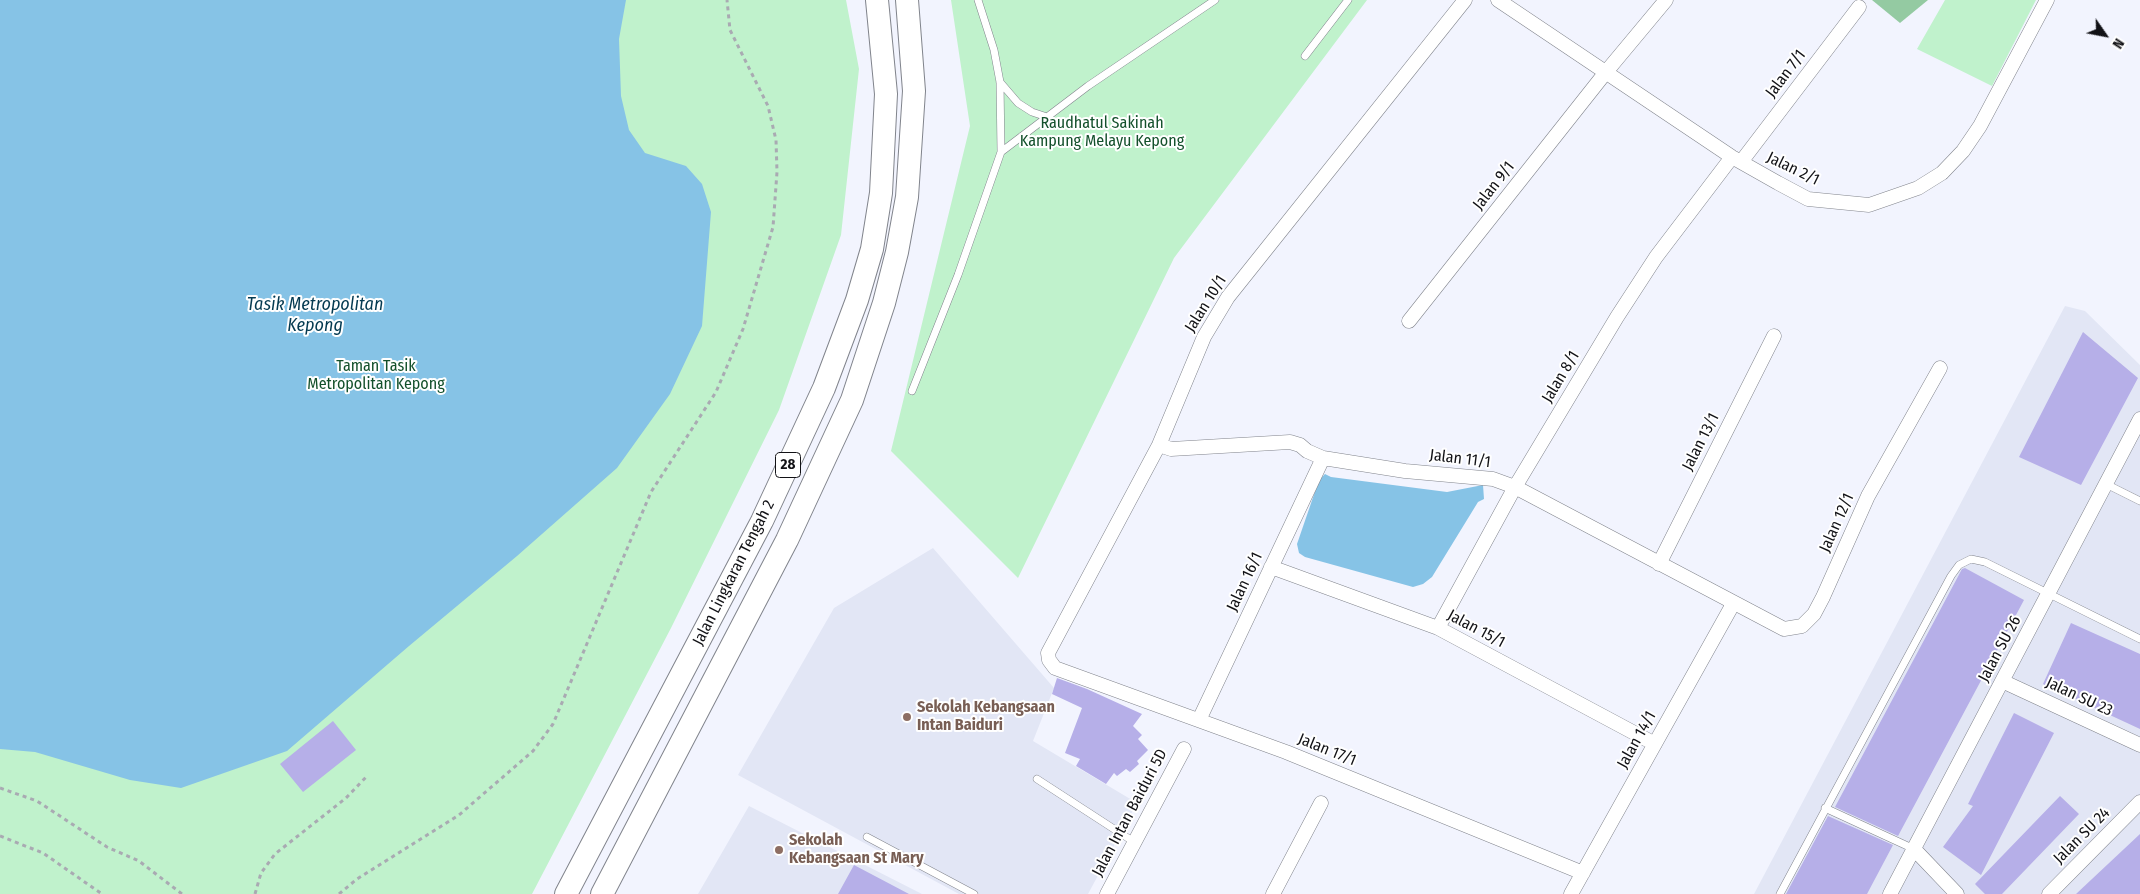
<!DOCTYPE html>
<html>
<head>
<meta charset="utf-8">
<style>
  body { margin:0 }
  #map { position:relative; width:2140px; height:894px; overflow:hidden; background:#f2f4fe; font-family:"Fira Sans Condensed",sans-serif }
  canvas { display:block }
  .north { position:absolute; left:2080px; top:10px; width:50px; height:50px; -webkit-text-stroke:4px #fff; paint-order:stroke; rotate:123deg; font-size:14px; font-weight:700; line-height:20px; text-align:center; color:#121216 }
  .north::after { content:''; display:block; margin:auto; width:18px; height:22px; background:#121216; clip-path:polygon(50% 0,100% 100%,50% 72%,0 100%) }
</style>
</head>
<body>
<div id="map">
<canvas width="2140" height="894"></canvas>
<div class="north">N</div>
</div>
<script>
const context = document.querySelector('canvas').getContext('2d');
context.lineJoin = 'round';
function paint(path, color) { context.fillStyle = color; context.fill(path, 'evenodd'); }
const poly = rows => new Path2D(rows.map(r => 'M' + r).join(''));
function trace(path, color, width, dash) { context.strokeStyle = color; context.lineWidth = width; context.lineCap = dash ? 'butt' : 'round'; context.setLineDash(dash || []); context.stroke(path); }
function write(font, color, halo, rows, align = 'center') {
  context.font = font + ' "Fira Sans Condensed",sans-serif'; context.lineWidth = 4; context.setLineDash([]); context.textBaseline = 'middle'; context.strokeStyle = halo; context.fillStyle = color; for (const [text, x, y, turn = 0] of rows) {
    context.save(); context.translate(x, y); context.rotate((+turn || 0) * Math.PI / 180); context.textAlign = isNaN(turn) ? turn : align; if (halo) context.strokeText(text, 0, 0); context.fillText(text, 0, 0); context.restore();
  }
}
const built = poly([
  [2065,306,2085,311,2140,365,2140,894,1754,894],
  [933,548,1054,688,1033,741,1137,803,1088,894,959,894,738,775,834,608],
  [749,806,922,894,698,894]
]);
const green = poly([
  [0,0,846,0,859,69,841,235,779,410,671,628,532,894,0,894],
  [951,0,1367,0,1174,258,1018,578,891,451,970,126],
  [1945,0,2036,0,1992,86,1917,49]
]);
const forest = poly([
  [1872,0,1928,0,1900,23]
]);
const water = poly([
  [0,0,626,0,619,39,621,96,629,130,645,153,686,166,702,184,711,212,702,326,670,394,617,468,517,556,409,646,287,751,181,788,130,780,35,752,0,749],
  [1325,474,1331,477,1447,492,1483,485,1484,499,1478,502,1432,577,1423,584,1413,587,1305,557,1299,553,1297,544,1319,480]
]);
const building = poly([
  [2083,332,2138,378,2081,485,2019,457],
  [1965,568,2024,600,1898,836,1835,807,1962,569],
  [2071,623,2140,654,2140,729,2043,684],
  [1057,678,1087,689,1142,714,1133,726,1142,735,1138,739,1148,750,1137,761,1139,764,1130,772,1126,769,1117,776,1114,773,1106,784,1076,766,1080,759,1065,753,1082,708,1052,694],
  [2014,713,2054,733,1981,875,1943,847,1973,806,1968,804],
  [333,721,356,750,303,792,280,764],
  [2060,796,2079,814,2002,894,1985,894,1975,884],
  [1828,816,1893,845,1867,894,1786,894],
  [2140,834,2140,894,2076,894],
  [854,865,909,894,838,894]
]);
const path = poly([
  [0,788,37,801,107,847,139,861,182,894],
  [0,836,43,853,102,894],
  [255,894,261,873,275,854,346,798,368,775],
  [339,894,357,879,459,815,533,751,553,724,651,492,716,392,743,329,773,227,777,172,776,140,768,106,730,30,727,0]
]);
const service = poly([
  [978,0,994,50,1000,82,1001,152],
  [1305,56,1348,0],
  [1000,82,1018,103,1032,112,1047,117],
  [912,391,958,275,1001,152,1088,86,1215,0],
  [2106,484,2140,501],
  [1037,779,1134,842],
  [1825,808,1914,849],
  [867,837,974,894],
  [1780,894,1951,576,1959,565,1971,559,1985,562,2140,639]
]);
const minor = poly([
  [1465,0,1228,297,1204,337,1159,445,1048,653,1049,660,1055,668,1286,752,1583,873],
  [1498,0,1732,157,1778,183,1808,199,1869,205,1918,188,1942,173,1963,151,1980,126,2047,0],
  [1741,162,1859,7],
  [1409,321,1606,72,1666,0],
  [1159,445,1171,449,1290,442,1300,445,1307,451,1323,458,1405,471,1493,479,1515,487,1784,629,1802,626,1814,614,1823,597,1868,496,1940,368],
  [1659,564,1774,336],
  [1271,567,1438,628,1655,744],
  [1438,628,1515,487,1617,317,1656,257,1732,157],
  [2002,681,2140,745],
  [1199,720,1323,458],
  [1914,849,1957,894],
  [1107,894,1184,749],
  [1273,894,1321,803],
  [1571,894,1733,604],
  [1890,894,2140,419],
  [2049,894,2140,802]
]);
const trunk = poly([
  [566,894,762,521,824,388,857,300,872,249,881,193,886,94,877,0],
  [602,894,787,540,852,400,884,303,897,252,907,197,914,91,907,0]
]);
const markers = [
  [907,717,5,"#8d6e63"],
  [779,850,5,"#8d6e63"]
];
const shields = [
  [788,465,25]
];
const shieldNames = [
  ["28",788,465]
];
const streetNames = [
  ["Jalan 7/1",1786,74,-53],
  ["Jalan 2/1",1793,169,26],
  ["Jalan 9/1",1494,186,-52],
  ["Jalan 10/1",1206,304,-58],
  ["Jalan 8/1",1561,377,-59],
  ["Jalan 13/1",1701,442,-63],
  ["Jalan 11/1",1460,459,7],
  ["Jalan 12/1",1837,523,-66],
  ["Jalan Lingkaran Tengah 2",734,573,-63],
  ["Jalan 16/1",1245,582,-65],
  ["Jalan 15/1",1476,629,28],
  ["Jalan SU 26",2000,649,-62],
  ["Jalan SU 23",2079,697,25],
  ["Jalan 14/1",1637,740,-61],
  ["Jalan 17/1",1327,750,22],
  ["Jalan Intan Baiduri 5D",1130,813,-62],
  ["Jalan SU 24",2082,836,-45]
];
const parkNames = [
  ["Raudhatul Sakinah",1102,124],
  ["Kampung Melayu Kepong",1102,142],
  ["Taman Tasik",376,367],
  ["Metropolitan Kepong",376,385]
];
const educationNames = [
  ["Sekolah Kebangsaan",917,708],
  ["Intan Baiduri",917,726],
  ["Sekolah",789,841],
  ["Kebangsaan St Mary",789,859]
];
const waterNames = [
  ["Tasik Metropolitan",315,305],
  ["Kepong",315,326]
];
paint(built, '#e2e6f5');
paint(green, '#c0f2cc');
paint(forest, '#94caa2');
paint(water, '#86c3e6');
paint(building, '#b6afe8');
trace(service, '#81848c', 8);
trace(minor, '#81848c', 15);
trace(trunk, '#81848c', 24);
trace(path, '#a9aab2', 3, [4, 4]);
trace(service, '#fff', 7);
trace(minor, '#fff', 14);
trace(trunk, '#fff', 22);
for (const [x, y, r, color] of markers) { const dot = new Path2D(); dot.arc(x, y, r, 0, 2 * Math.PI); context.fillStyle = color; context.fill(dot); trace(dot, '#fff', 2); }
for (const [x, y, w] of shields) { const box = new Path2D(); box.roundRect(x - w / 2, y - 12.5, w, 25, 4); context.fillStyle = '#fff'; context.fill(box); trace(box, '#121216', 1); }
write('bold 15px', '#121216', null, shieldNames);
write('16px', '#121216', '#fff', streetNames);
write('16px', '#13502b', '#fff', parkNames);
write('bold 16px', '#785e54', '#fff', educationNames, 'left');
write('italic 18px', '#043a51', '#fff', waterNames);
</script>
</body>
</html>
